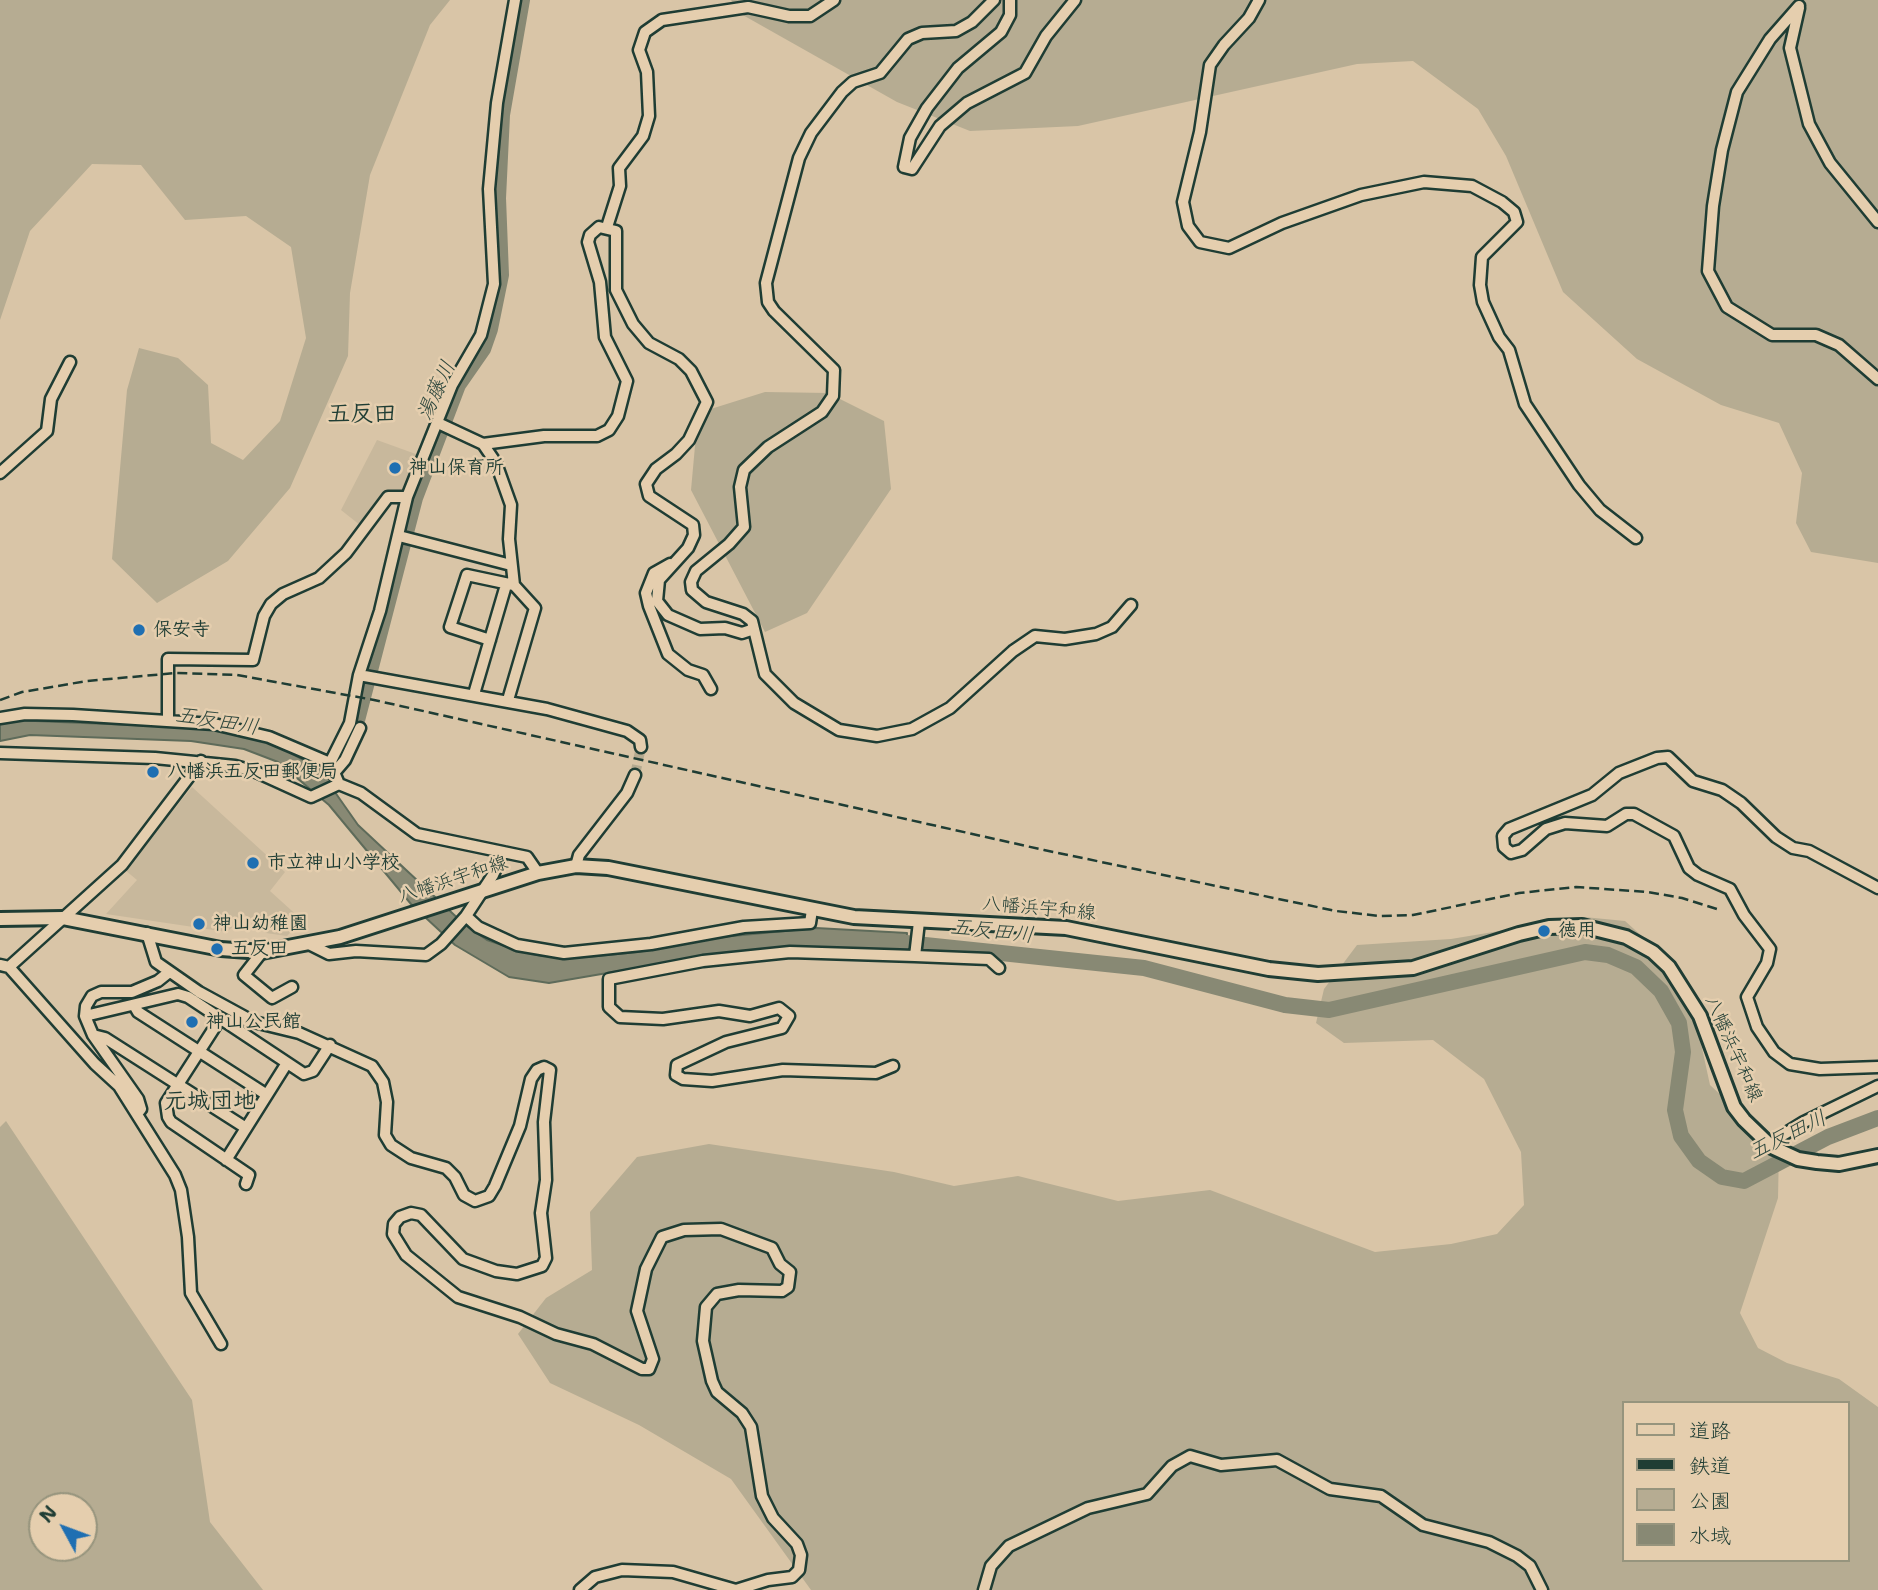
<!DOCTYPE html>
<html>
<head>
<meta charset="utf-8">
<style>
  body { margin:0 }
  #map { position:relative; width:1878px; height:1590px; overflow:hidden; background:#d9c5a7; font-family:"Shantell Sans","Klee One",sans-serif }
  canvas { display:block }
  .legend { position:absolute; left:1622px; top:1401px; width:228px; height:161px; box-sizing:border-box; background:#e5ceae; border:2px solid #96947d; margin:0; padding:9px 12px; list-style:none; font-size:21px; color:#1f3d34 }
  .legend li { display:flex; align-items:center; gap:14px; height:35px }
  .legend b { width:35px; border:2px solid #96947d }
  .north { position:absolute; left:28px; top:1492px; width:70px; height:70px; box-sizing:border-box; background:#e5ceae; border:2px solid #96947d; border-radius:50%; rotate:311deg; font-size:19px; font-weight:700; line-height:28px; text-align:center; color:#1f3d34 }
  .north::after { content:''; display:block; margin:auto; width:24px; height:32px; background:#1f6fb2; clip-path:polygon(50% 0,100% 100%,50% 72%,0 100%) }
</style>
</head>
<body>
<div id="map">
<canvas width="1878" height="1590"></canvas>
<ul class="legend">
<li><b style="height:9px;background:#e5ceae"></b>道路</li>
<li><b style="height:9px;background:#1f3d34"></b>鉄道</li>
<li><b style="height:19px;background:#b6ac92"></b>公園</li>
<li><b style="height:19px;background:#888974"></b>水域</li>
</ul>
<div class="north">N</div>
</div>
<script>
const context = document.querySelector('canvas').getContext('2d');
context.lineJoin = 'round';
function paint(path, color) { context.fillStyle = color; context.fill(path, 'evenodd'); }
const poly = rows => new Path2D(rows.map(r => 'M' + r).join(''));
function trace(path, color, width, dash) { context.strokeStyle = color; context.lineWidth = width; context.lineCap = dash ? 'butt' : 'round'; context.setLineDash(dash || []); context.stroke(path); }
function write(font, color, halo, rows, align = 'center') {
  context.font = font + ' "Shantell Sans","Klee One",sans-serif'; context.lineWidth = 5; context.setLineDash([]); context.textBaseline = 'middle'; context.strokeStyle = halo; context.fillStyle = color; for (const [text, x, y, turn = 0] of rows) {
    context.save(); context.translate(x, y); context.rotate((+turn || 0) * Math.PI / 180); context.textAlign = isNaN(turn) ? turn : align; if (halo) context.strokeText(text, 0, 0); context.fillText(text, 0, 0); context.restore();
  }
}
const built = poly([
  [377,440,424,457,407,497,388,497,365,529,341,510],
  [192,787,285,872,270,891,302,920,287,936,266,933,245,915,227,932,106,914,137,880,125,870]
]);
const green = poly([
  [0,0,450,0,430,25,370,175,350,293,348,356,290,488,228,561,157,603,112,559,127,390,139,348,178,358,208,385,211,443,243,460,280,421,306,338,291,247,246,216,185,220,141,165,92,164,30,231,0,320],
  [731,0,1878,0,1878,563,1811,552,1796,523,1802,473,1779,423,1721,405,1637,359,1563,292,1506,156,1478,109,1413,61,1357,64,1078,126,970,131,897,102,741,14],
  [765,392,828,393,884,421,891,489,807,613,765,632,691,490,698,413],
  [1584,917,1625,921,1663,955,1695,1016,1710,1085,1779,1149,1778,1198,1740,1313,1758,1348,1787,1363,1839,1379,1878,1407,1878,1590,811,1590,731,1479,639,1425,550,1383,518,1334,546,1298,592,1270,590,1212,637,1157,709,1144,894,1172,954,1186,1018,1176,1118,1201,1210,1190,1375,1252,1451,1244,1497,1234,1524,1205,1521,1152,1484,1079,1433,1040,1344,1043,1316,1023,1324,989,1357,945,1451,939],
  [1624,1403,1848,1403,1848,1560,1624,1560],
  [6,1121,192,1400,210,1522,263,1590,0,1590,0,1127],
  [42,1506,84,1506,84,1548,42,1548]
]);
const water = poly([
  [11,720,205,728,253,737,280,747,318,768,358,825,465,925,487,940,520,951,542,956,587,957,638,952,711,938,816,928,907,933,906,953,817,949,724,953,549,983,509,977,455,945,411,904,329,805,278,762,244,749,191,741,30,735,0,741,0,722,11,720]
]);
const river = poly([
  [317,784,340,756,355,728,415,498,458,385,483,349,490,329,501,275,498,198,502,115,522,0],
  [887,941,1144,968,1285,1005,1329,1010,1585,952,1608,955,1636,967,1661,991,1679,1023,1683,1052,1675,1110,1681,1136,1699,1161,1722,1177,1744,1181,1828,1137,1878,1118]
]);
const minorTunnel = poly([
  [635,775,641,747]
]);
const minor = poly([
  [515,0,497,103,489,189,494,284,481,335,452,385,407,497,380,611,359,675,350,723,330,763,339,784,361,793,417,834,527,857,538,873],
  [994,0,972,22,956,31,922,33,908,39,880,73,853,82,842,92,811,133,799,158,766,283,768,302,774,311,834,370,833,396,822,412,768,447,744,470,740,487,744,527,729,544,696,571,691,582,692,590,706,602,743,614,752,621,765,674,794,703,839,730,877,736,912,729,950,708,1013,651,1035,636,1065,639,1096,634,1112,627,1131,605],
  [1010,0,1010,15,1001,32,958,68,927,108,910,138,904,167,912,169,940,126,967,103,1025,73,1046,36,1075,0],
  [1259,0,1249,18,1224,45,1210,65,1200,132,1183,202,1188,226,1200,242,1229,248,1282,223,1361,195,1424,182,1472,186,1502,202,1514,212,1517,222,1482,257,1480,285,1483,302,1499,337,1509,350,1525,404,1579,485,1600,510,1636,538],
  [1799,6,1770,39,1737,92,1722,150,1713,206,1708,271,1727,307,1772,335,1816,335,1839,345,1878,379],
  [1799,8,1790,48,1809,124,1830,163,1878,222],
  [607,227,620,186,619,168,643,136,649,116,647,72,639,50,645,32,662,20,748,7,789,16,810,16,834,0],
  [438,423,483,444,544,436,597,436,609,430,618,416,627,381,605,337,600,282,588,242,590,235,599,227,616,231,616,290,633,324,649,343,679,359,691,371,707,402,689,440,676,454,656,469,646,484,649,496,693,525,694,535,688,548,659,580,657,601,668,615,700,629,725,628,742,633,754,629],
  [483,444,496,463,511,505,509,539,514,585,535,608,508,700],
  [0,473,47,431,51,399,70,362],
  [399,536,511,565],
  [670,564,654,573,646,593,649,606,668,654,688,670,703,675,711,689],
  [490,640,450,627,467,575,514,585],
  [359,675,547,709,627,731,640,740,641,747],
  [474,694,506,585],
  [0,718,25,714,73,715,214,724,269,737,330,763],
  [168,720,168,659,253,660,264,616,271,604,283,594,319,578,346,553,388,497,407,497],
  [0,753,155,758,235,766,256,772,311,797,339,784],
  [333,774,345,760,360,728],
  [576,866,579,855,627,793,635,775],
  [1878,888,1809,851,1793,848,1776,837,1741,803,1722,790,1693,781,1668,757,1657,758,1619,773,1592,795,1509,829,1503,836,1504,847,1511,853,1522,850,1546,829,1565,823,1607,826,1626,814,1634,814,1674,836,1689,868,1698,875,1730,889,1744,915,1770,949,1767,963,1747,997,1757,1027,1774,1052,1790,1064,1820,1069,1878,1067],
  [466,916,478,927,517,945,564,953,651,944,744,927,810,923,812,910],
  [147,933,156,962,199,992,254,1022,299,1033,372,1066,383,1082,387,1102,385,1135,391,1145,411,1158,446,1168,455,1177,464,1195,475,1201,489,1196,495,1186,520,1126,531,1079,537,1070,544,1067,550,1070,544,1122,546,1180,541,1213,546,1258,542,1266,517,1274,496,1271,463,1259,421,1215,411,1213,400,1217,394,1224,393,1234,406,1255,458,1297,520,1317,556,1334,593,1344,642,1369,649,1369,653,1359,637,1311,646,1269,662,1237,684,1230,721,1229,772,1248,780,1264,790,1272,788,1287,782,1291,739,1290,717,1294,706,1307,703,1341,712,1381,717,1392,742,1413,751,1427,762,1496,773,1518,797,1544,801,1555,799,1570,792,1577,768,1580,736,1590,673,1572,622,1570,595,1577,580,1590],
  [311,945,329,954,356,951,426,955,441,944,466,916,493,875,503,852],
  [262,952,244,975,272,998,292,987],
  [915,956,989,959,999,968],
  [0,965,9,967,95,1064,119,1086,175,1175,181,1190,188,1237,191,1293,221,1344],
  [9,967,122,865,201,761],
  [134,1005,138,1012,267,1095],
  [85,1016,178,994,188,997,304,1074,313,1071,330,1045],
  [220,1019,166,1103,168,1117,171,1122,249,1175,246,1184],
  [93,1035,105,1038,246,1128],
  [893,1066,876,1073,783,1070,712,1081,683,1079,676,1075,677,1065,726,1042,782,1028,789,1016,779,1008,750,1016,719,1011,663,1019,620,1017,609,1007,609,979,703,961,790,952,915,956,919,922],
  [137,1114,141,1109,138,1099,93,1035,85,1016,86,1006,92,996,101,992,132,992,158,981,168,973],
  [1772,1147,1778,1138,1804,1122,1878,1086],
  [226,1160,287,1063],
  [984,1590,991,1566,1009,1546,1088,1508,1147,1494,1172,1466,1190,1456,1221,1465,1277,1460,1330,1489,1381,1496,1423,1525,1489,1542,1517,1556,1530,1566,1542,1590]
]);
const major = poly([
  [0,919,63,918,221,949,262,952,340,937,538,873,576,866,608,868,854,917,1066,928,1269,969,1318,974,1413,968,1519,934,1549,927,1582,926,1626,937,1653,952,1669,967,1700,1016,1734,1107,1744,1120,1772,1147,1798,1159,1817,1162,1839,1164,1878,1156]
]);
const rail = poly([
  [0,700,22,692,87,681,176,673,237,675,374,700,1044,850,1336,911,1380,916,1413,915,1519,893,1576,887,1648,892,1682,898,1720,910]
]);
const markers = [
  [395,468,7,"#1f6fb2"],
  [139,630,7,"#1f6fb2"],
  [153,772,7,"#1f6fb2"],
  [253,863,7,"#1f6fb2"],
  [199,924,7,"#1f6fb2"],
  [1544,931,7,"#1f6fb2"],
  [217,949,7,"#1f6fb2"],
  [192,1022,7,"#1f6fb2"]
];
const poiNames = [
  ["神山保育所",409,468],
  ["保安寺",153,630],
  ["八幡浜五反田郵便局",167,772],
  ["市立神山小学校",267,863],
  ["神山幼稚園",213,924],
  ["徳用",1558,931],
  ["五反田",231,949],
  ["神山公民館",206,1022]
];
const streetNames = [
  ["八幡浜宇和線",453,880,-18],
  ["八幡浜宇和線",1039,909,5],
  ["八幡浜宇和線",1733,1049,66]
];
const waterNames = [
  ["湯藤川",437,391,-65],
  ["五反田川",217,722,9],
  ["五反田川",992,932,6],
  ["五反田川",1788,1136,-26]
];
const quarterNames = [
  ["五反田",362,415],
  ["元城団地",210,1102]
];
paint(built, '#c8b89c');
paint(green, '#b6ac92');
paint(water, '#888974');
trace(water, '#5e6b5a', 2);
trace(river, '#888974', 16);
trace(minorTunnel, '#b4aa90', 10, [10, 5]);
trace(minor, '#1f3d34', 15);
trace(major, '#1f3d34', 18);
trace(minor, '#e5ceae', 10);
trace(major, '#e5ceae', 12);
trace(rail, '#1f3d34', 2.5, [10, 5]);
for (const [x, y, r, color] of markers) { const dot = new Path2D(); dot.arc(x, y, r, 0, 2 * Math.PI); context.fillStyle = color; context.fill(dot); trace(dot, '#e5ceae', 2.5); }
write('bold 19px', '#1f3d34', '#e5ceae', poiNames, 'left');
write('19px', '#1f3d34', '#e5ceae', streetNames);
write('italic 21px', '#2f483e', '#e5ceae', waterNames);
write('bold 23px', '#1f3d34', '#e5ceae', quarterNames);
</script>
</body>
</html>
